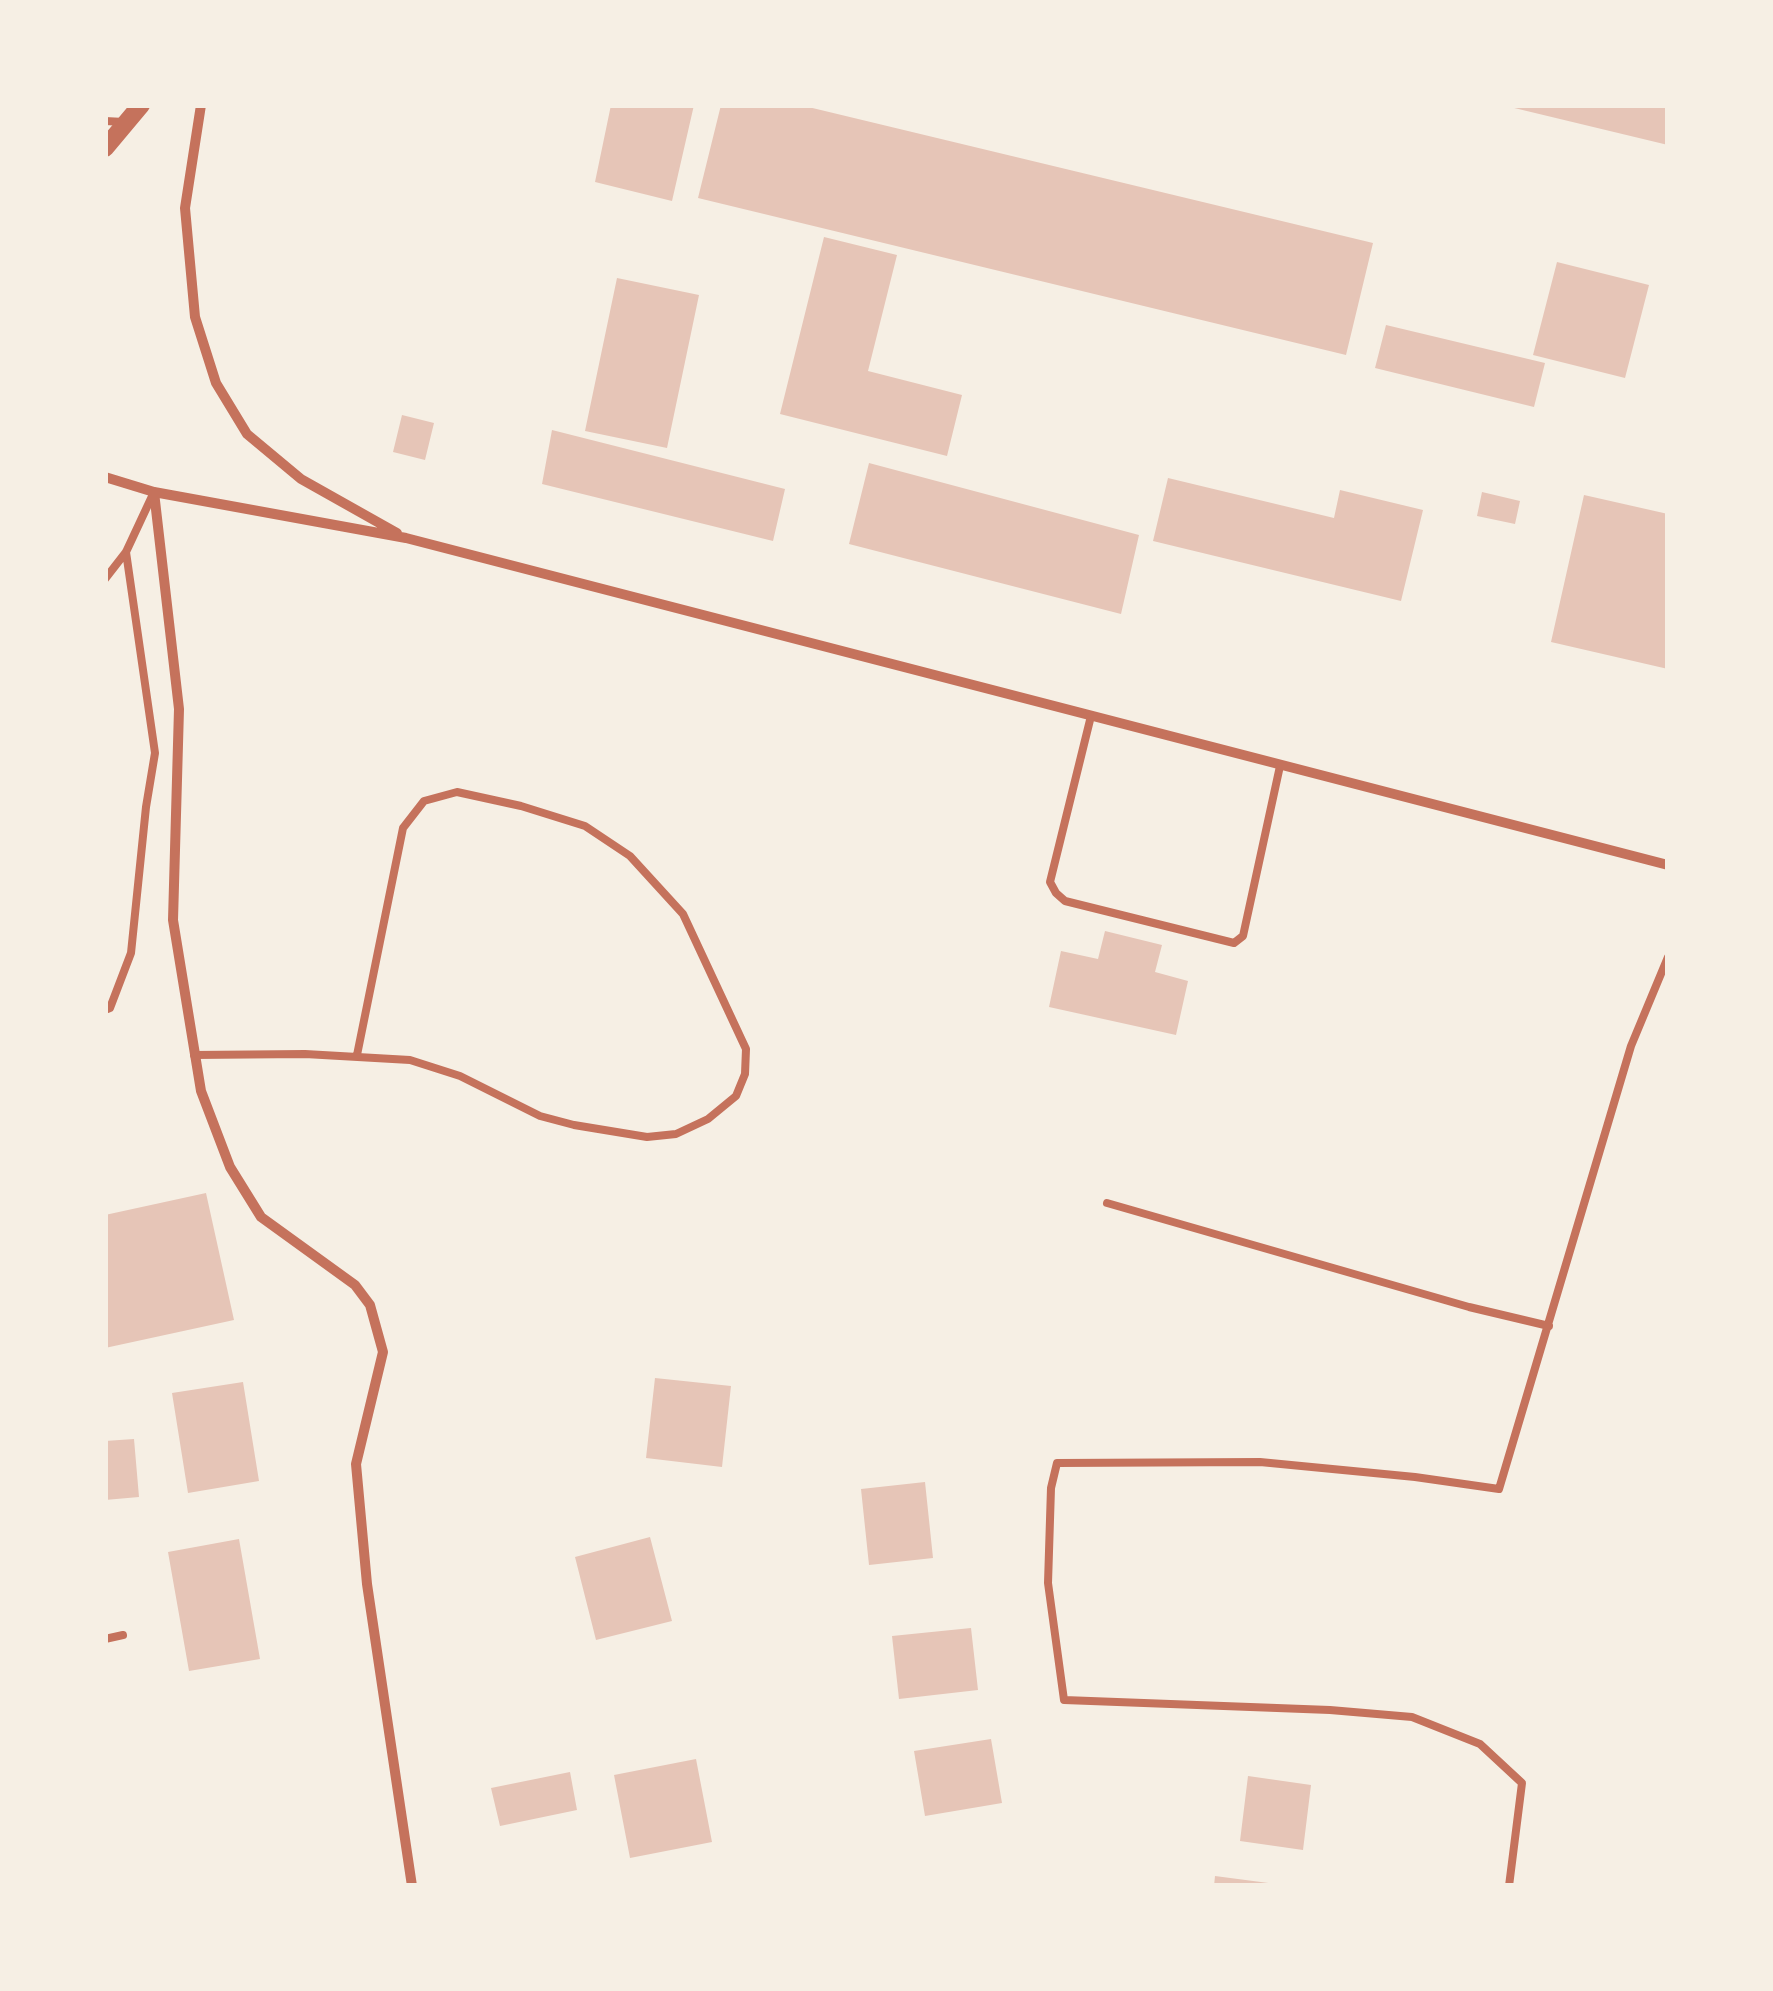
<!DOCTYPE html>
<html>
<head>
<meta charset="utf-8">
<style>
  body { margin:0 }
  #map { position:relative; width:1773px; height:1991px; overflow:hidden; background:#f6efe4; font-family:Barlow,sans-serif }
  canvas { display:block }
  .frame { position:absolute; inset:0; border:108px solid #f6efe4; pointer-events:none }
</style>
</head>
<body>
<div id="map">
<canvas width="1773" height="1991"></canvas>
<div class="frame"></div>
</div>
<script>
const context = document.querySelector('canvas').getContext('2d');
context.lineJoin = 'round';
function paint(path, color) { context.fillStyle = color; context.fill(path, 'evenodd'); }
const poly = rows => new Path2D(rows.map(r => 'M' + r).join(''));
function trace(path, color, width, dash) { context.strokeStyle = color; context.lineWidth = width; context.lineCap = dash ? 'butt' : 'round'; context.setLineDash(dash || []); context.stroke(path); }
const building = poly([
  [611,105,694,105,672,201,595,182],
  [721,105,800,105,1373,243,1346,355,698,198],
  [1506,105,1668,105,1668,145,1506,106],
  [824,237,897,255,868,371,962,395,947,456,780,414],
  [1557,262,1649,285,1625,378,1533,355],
  [617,278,699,295,667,448,585,431],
  [1386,325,1545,363,1534,407,1375,368],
  [402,415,434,423,425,460,393,452],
  [552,430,785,489,773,541,542,484],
  [869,463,1139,535,1121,614,849,544],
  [1168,478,1334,518,1340,490,1423,510,1401,601,1153,541],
  [1482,492,1520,501,1515,524,1477,516],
  [1584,495,1668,514,1668,669,1551,642],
  [1105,931,1162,945,1155,972,1188,981,1176,1035,1049,1007,1061,951,1098,959],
  [206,1193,234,1320,105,1348,105,1215],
  [655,1378,731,1386,722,1467,646,1458],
  [243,1382,259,1481,188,1493,172,1393],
  [134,1439,139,1497,105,1500,105,1441],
  [925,1482,933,1558,869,1565,861,1489],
  [650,1537,672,1621,596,1640,575,1557],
  [239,1539,260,1659,189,1671,168,1552],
  [971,1628,978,1690,899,1699,892,1636],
  [991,1739,1002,1803,925,1816,914,1751],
  [696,1759,712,1842,630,1858,614,1775],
  [570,1772,577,1810,500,1826,491,1788],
  [1248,1776,1311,1785,1303,1850,1240,1841],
  [1215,1876,1276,1884,1275,1886,1214,1886]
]);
const service = poly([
  [105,121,124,122],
  [105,579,126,552,154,492],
  [1091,716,1050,882,1056,893,1065,901,1234,943,1243,936,1280,766],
  [105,1010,110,1008,131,953,146,807,155,753,126,552],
  [194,1055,305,1054,410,1060,460,1076,540,1116,574,1125,647,1137,676,1134,708,1119,736,1096,745,1074,746,1049,683,914,630,856,585,826,521,806,457,792,424,801,403,828,357,1055],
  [1107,1203,1469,1307,1549,1326],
  [105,1639,123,1635],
  [1509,1886,1522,1783,1480,1744,1412,1717,1330,1710,1064,1700,1048,1583,1051,1488,1057,1463,1260,1462,1415,1477,1499,1489,1631,1046,1668,957]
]);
const minor = poly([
  [201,105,185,208,195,317,216,383,247,434,301,479,397,533],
  [105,477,154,492,406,538,1668,865],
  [154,492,179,709,173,920,201,1091,230,1167,261,1217,355,1285,370,1305,383,1352,356,1464,367,1584,412,1886]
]);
const tertiary = poly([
  [105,148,141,105]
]);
paint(building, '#e6c5b7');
trace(service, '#c5725c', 8);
trace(minor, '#c5725c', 10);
trace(tertiary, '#c5725c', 18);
</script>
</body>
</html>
